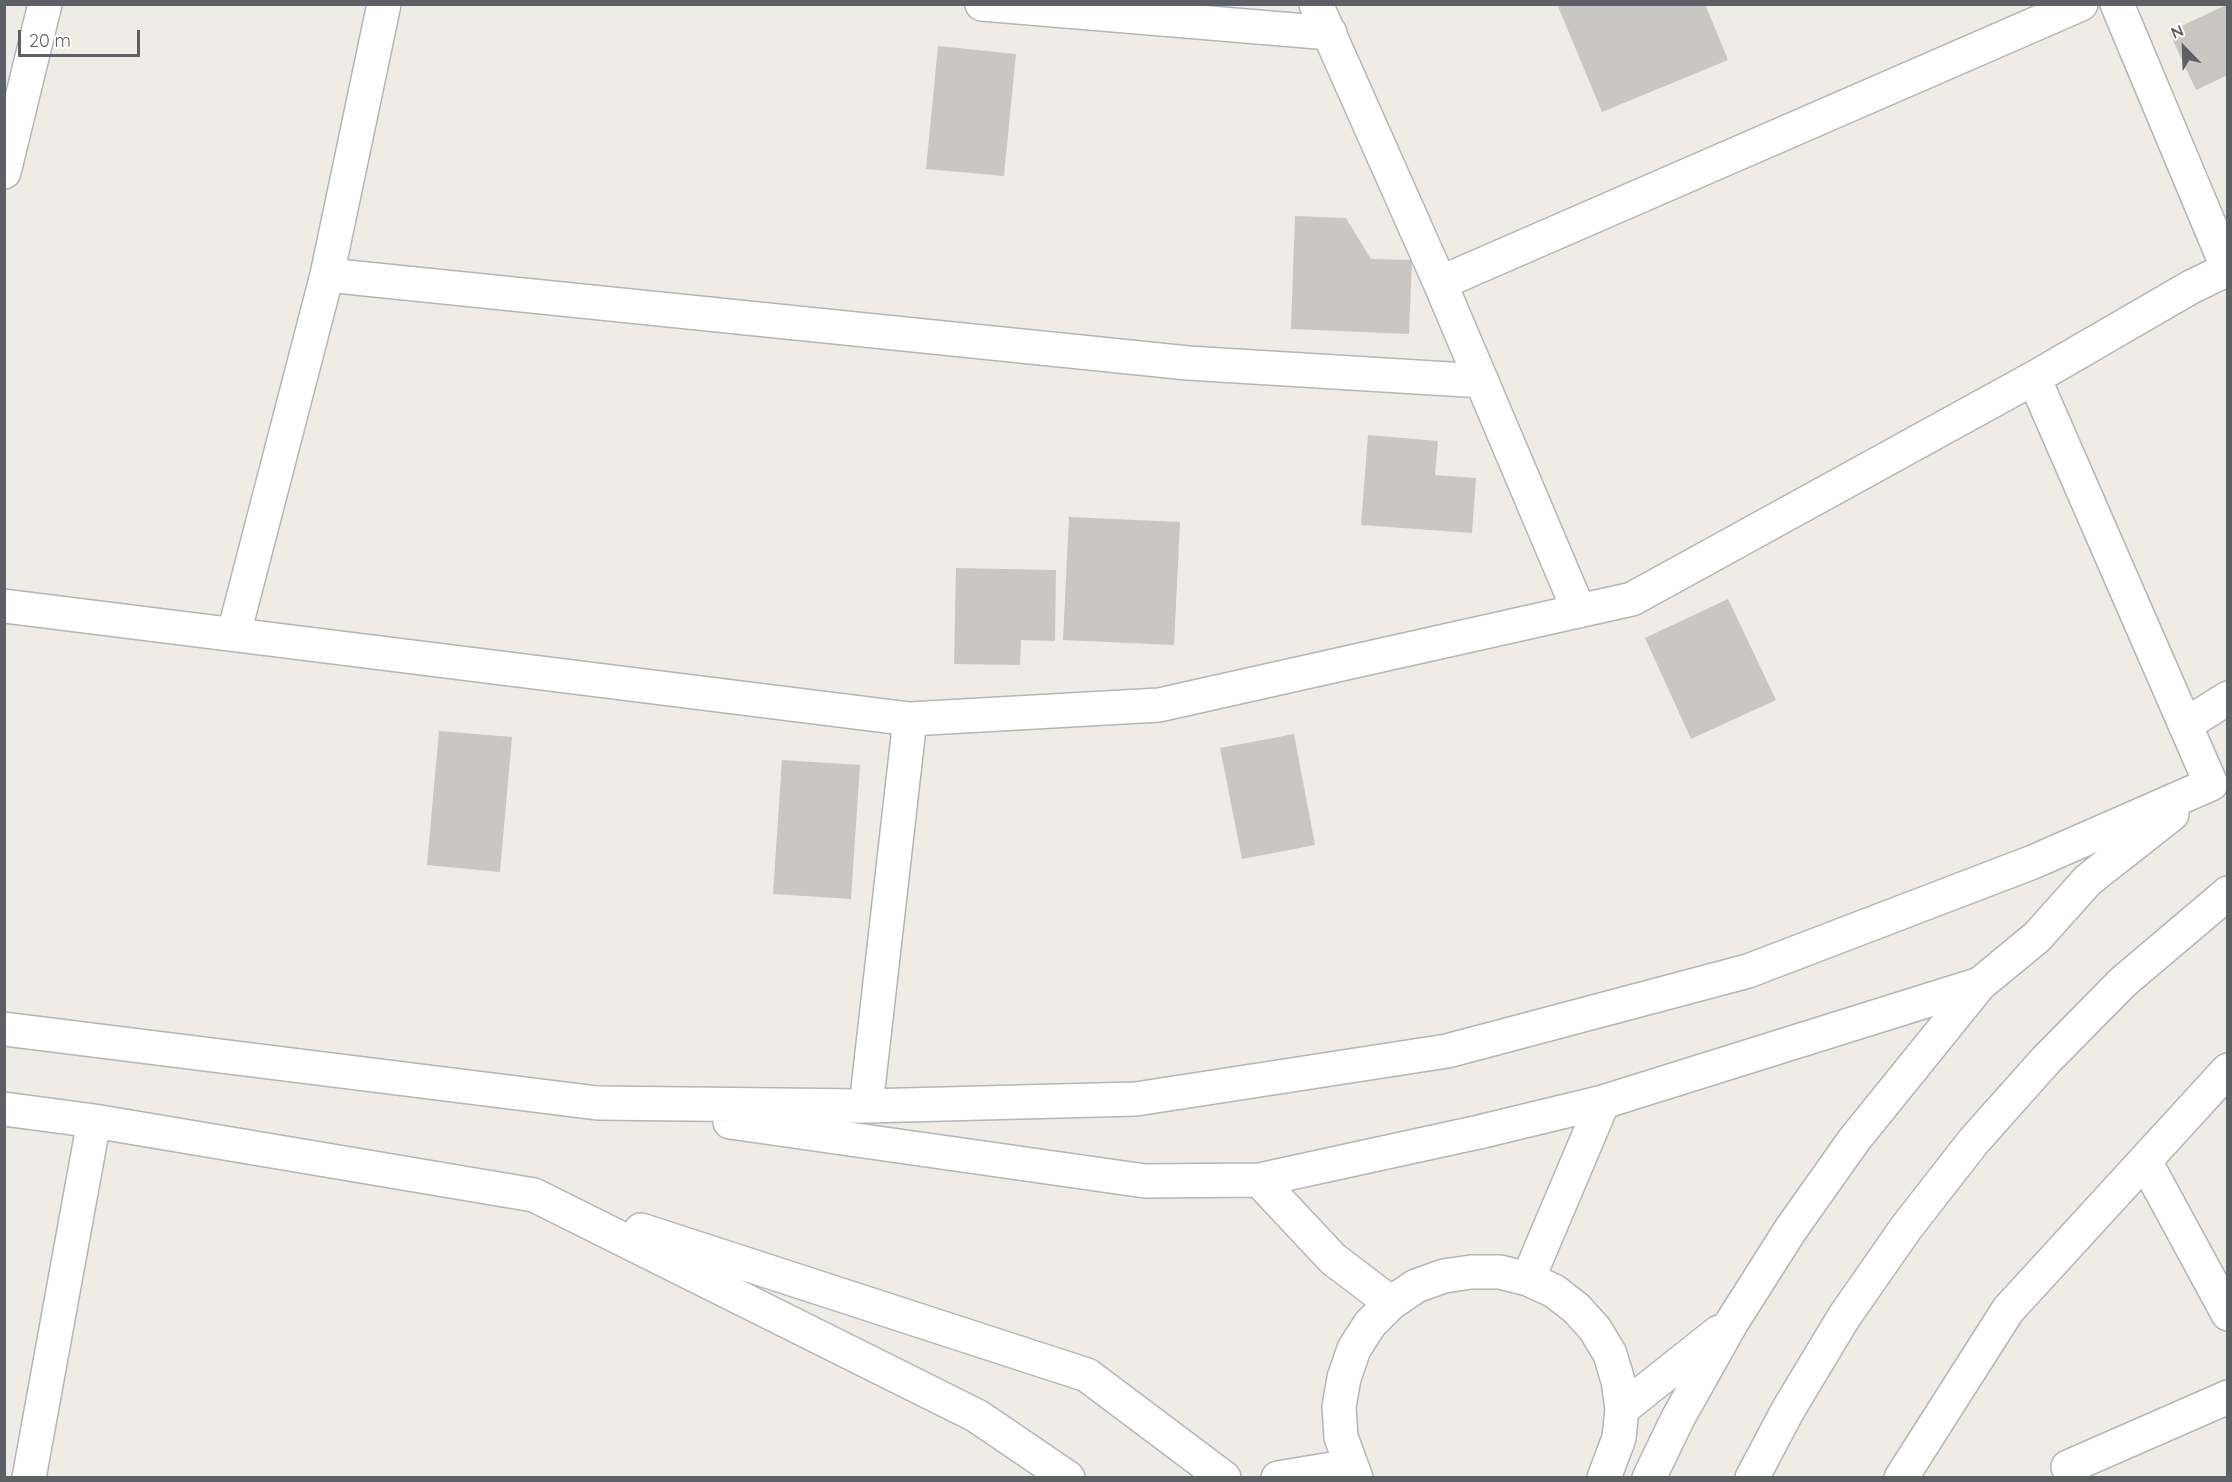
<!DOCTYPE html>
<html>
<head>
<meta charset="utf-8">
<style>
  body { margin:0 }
  #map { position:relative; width:2232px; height:1482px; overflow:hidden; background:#eeece5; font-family:Quicksand,sans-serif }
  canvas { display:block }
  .frame { position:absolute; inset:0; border:6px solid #5d6065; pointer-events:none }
  .north { position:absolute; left:2154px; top:18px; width:60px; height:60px; -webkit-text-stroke:4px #fff; paint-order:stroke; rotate:337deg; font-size:16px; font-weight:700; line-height:24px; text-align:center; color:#5d6065 }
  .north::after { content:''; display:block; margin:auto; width:21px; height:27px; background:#5d6065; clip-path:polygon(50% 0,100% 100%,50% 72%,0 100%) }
  .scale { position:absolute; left:18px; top:30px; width:122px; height:27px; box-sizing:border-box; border:3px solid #5d6065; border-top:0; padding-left:8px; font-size:18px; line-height:21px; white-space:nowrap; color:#5d6065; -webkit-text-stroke:4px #fff; paint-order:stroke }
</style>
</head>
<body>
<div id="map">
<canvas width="2232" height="1482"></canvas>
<div class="frame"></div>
<div class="north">N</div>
<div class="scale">20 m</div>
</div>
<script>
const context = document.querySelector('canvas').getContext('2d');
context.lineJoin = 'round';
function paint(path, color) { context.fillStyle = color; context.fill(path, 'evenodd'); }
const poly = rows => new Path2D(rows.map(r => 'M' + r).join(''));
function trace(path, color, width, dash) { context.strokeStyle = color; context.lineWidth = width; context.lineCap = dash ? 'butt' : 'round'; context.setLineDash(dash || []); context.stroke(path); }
const building = poly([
  [1557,4,1705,4,1728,60,1602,112],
  [2228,4,2228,75,2196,90,2169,32],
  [938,46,1016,54,1004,176,926,169],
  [1295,216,1346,218,1371,259,1412,260,1409,334,1291,329],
  [1368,435,1438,441,1435,475,1476,478,1472,533,1361,525],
  [1069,517,1180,522,1174,645,1063,640],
  [956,568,1056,570,1055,641,1021,640,1020,665,954,664],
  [1728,599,1776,700,1691,739,1645,638],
  [439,731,512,737,500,872,427,865],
  [1294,734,1315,845,1242,859,1220,748],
  [782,760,860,765,851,899,773,894]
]);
const street = poly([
  [982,4,1330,33],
  [1316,4,1440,283,1579,611],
  [4,172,45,4],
  [327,275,1188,363,1482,381],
  [1440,283,2081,4],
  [4,606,910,719],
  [234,633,327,275,384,4],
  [2185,725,2228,698],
  [4,1029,597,1103,866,1106,1136,1099,1447,1051,1748,971,2033,862,2211,784,2034,378],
  [866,1106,910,719,1159,705,1632,599,2034,378,2191,287,2228,269,2117,4],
  [4,1109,94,1121,534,1195,977,1416,1068,1478],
  [730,1122,1145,1181,1259,1180,1479,1132,1603,1102,1980,984],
  [2145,1161,2228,1314],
  [1259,1180,1333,1259,1391,1303],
  [641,1230,1087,1375,1224,1478],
  [1528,1279,1603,1102],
  [1622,1409,1719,1332],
  [29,1478,94,1121],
  [1278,1478,1350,1466],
  [1356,1478,1341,1437,1339,1407,1344,1378,1354,1349,1370,1324,1391,1303,1416,1286,1444,1276,1471,1272,1500,1272,1528,1279,1554,1291,1576,1308,1595,1329,1610,1354,1618,1381,1622,1409,1619,1438,1604,1478],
  [1649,1478,1678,1418,1732,1322,1791,1229,1854,1140,1980,984,2037,937,2088,880,2172,814],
  [1752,1478,1788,1410,1844,1317,1906,1228,1973,1142,2046,1060,2123,982,2228,893],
  [1901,1478,2008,1310,2228,1070],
  [2073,1478,2068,1467,2228,1397]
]);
paint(building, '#cac7c2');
trace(street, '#b2b5b9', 36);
trace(street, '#fff', 33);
</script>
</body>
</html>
